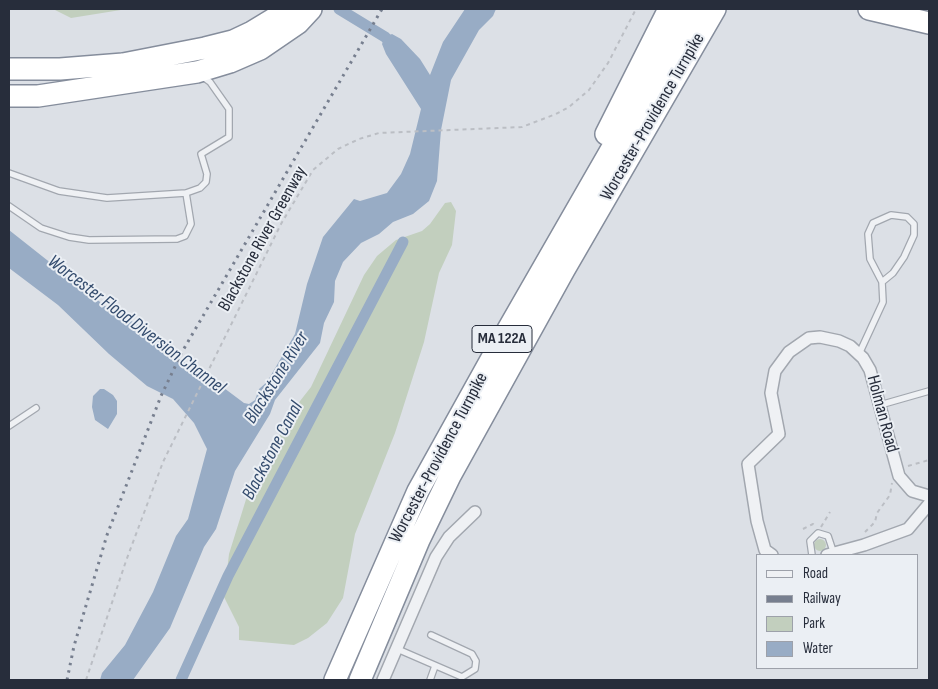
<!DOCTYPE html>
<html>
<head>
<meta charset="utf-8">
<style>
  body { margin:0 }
  #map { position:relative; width:938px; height:689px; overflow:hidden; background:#dce0e6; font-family:"Sofia Sans Condensed",sans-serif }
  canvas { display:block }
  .frame { position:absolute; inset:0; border:10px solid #272d3b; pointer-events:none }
  .legend { position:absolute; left:756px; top:554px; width:162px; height:115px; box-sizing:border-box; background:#ebeff4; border:1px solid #9da1aa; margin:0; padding:6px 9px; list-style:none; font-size:15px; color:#272d3b }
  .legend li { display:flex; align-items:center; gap:10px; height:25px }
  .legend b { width:25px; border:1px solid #9da1aa }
</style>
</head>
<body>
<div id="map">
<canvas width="938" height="689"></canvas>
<div class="frame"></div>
<ul class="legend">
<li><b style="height:6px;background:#eff1f4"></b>Road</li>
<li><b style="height:6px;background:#777f8f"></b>Railway</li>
<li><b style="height:14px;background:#c2cfbe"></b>Park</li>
<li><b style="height:14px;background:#98acc5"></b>Water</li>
</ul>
</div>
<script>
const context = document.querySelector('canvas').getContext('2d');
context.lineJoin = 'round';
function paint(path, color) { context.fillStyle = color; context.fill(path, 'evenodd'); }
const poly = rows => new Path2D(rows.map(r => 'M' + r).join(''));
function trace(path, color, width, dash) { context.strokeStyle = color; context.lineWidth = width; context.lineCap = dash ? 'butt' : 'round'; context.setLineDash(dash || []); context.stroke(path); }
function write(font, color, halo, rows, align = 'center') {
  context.font = font + ' "Sofia Sans Condensed",sans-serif'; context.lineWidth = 4; context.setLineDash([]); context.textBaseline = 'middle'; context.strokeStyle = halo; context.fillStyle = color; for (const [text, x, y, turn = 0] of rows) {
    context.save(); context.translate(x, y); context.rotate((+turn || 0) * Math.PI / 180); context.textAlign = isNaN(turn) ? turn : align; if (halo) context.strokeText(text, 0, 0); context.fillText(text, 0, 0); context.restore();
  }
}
const green = poly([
  [53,9,127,9,71,18],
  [451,202,456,211,452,245,439,273,424,342,395,433,355,534,343,598,327,623,308,638,294,645,239,640,239,627,224,597,229,554,248,493,293,410,311,387,364,275,377,256,396,240,422,231,430,224,445,203],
  '814 545a6 6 0 1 1 12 0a6 6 0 1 1-12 0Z'
]);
const water = poly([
  [465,9,496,9,493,16,479,30,451,80,441,130,437,181,429,201,413,214,393,222,379,234,361,243,343,262,335,281,334,302,324,323,320,343,275,400,270,414,235,471,216,529,204,547,170,628,133,680,100,680,102,673,125,645,153,592,176,536,188,519,207,449,194,423,173,399,147,386,109,354,58,305,9,268,9,230,114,313,150,330,174,356,204,373,244,403,249,404,255,400,259,389,267,382,295,334,307,284,323,237,354,199,360,201,387,193,401,174,410,154,421,109,386,54,382,44,385,37,392,34,401,39,420,59,430,75,443,42],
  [100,389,104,389,113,395,117,401,117,414,108,429,95,420,92,407,93,396]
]);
const canal = poly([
  [339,9,385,37,395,47],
  [181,680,228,576,403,242]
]);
const path = poly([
  [908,466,929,460],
  [821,527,830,512],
  [803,529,813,524,815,526],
  [865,532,875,522,877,513,890,495,892,483],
  [86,680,126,561,163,462,281,224,313,170,338,149,359,139,379,133,522,127,556,114,569,107,589,90,608,63,636,9]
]);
const service = poly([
  [9,173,59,191,107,198,186,193,200,188,206,182,207,174,201,154,229,137,229,109,210,82,203,77],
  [9,206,41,228,69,237,89,240,177,239,185,236,191,224,186,193],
  [859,354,883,302,882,282,870,259,868,234,873,223,891,215,907,217,914,224,914,235,904,257,893,273,882,282],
  [880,405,929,391],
  [9,426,36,408],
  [812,555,810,541,818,533,828,536,834,554],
  [395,648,462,677,475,669,476,661,472,654,431,635],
  [430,680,435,666]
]);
const minor = poly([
  [772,555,765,550,757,521,748,464,779,434,771,393,775,371,789,352,809,338,820,337,839,341,850,346,863,358,870,370,899,476,912,491,929,496],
  [827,555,864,545,908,529,929,504],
  [383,680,436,557,449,537,475,512]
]);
const motorway = poly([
  [869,9,929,23],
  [9,69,60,69,123,64,205,48,233,41,252,32,280,15,287,9],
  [9,96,38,96,197,72,230,62,260,49,298,23,311,9],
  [606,134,669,9],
  [335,680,418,491,503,338,692,9],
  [360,680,419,540,450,476,564,270,715,9]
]);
const rail = poly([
  [67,680,74,646,107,535,161,396,182,352,382,9]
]);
const shields = [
  [502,339,60]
];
const shieldNames = [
  ["MA 122A",502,339]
];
const streetNames = [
  ["Worcester-Providence Turnpike",653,117,-60],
  ["Blackstone River Greenway",263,239,-61],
  ["Holman Road",882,414,75],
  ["Worcester-Providence Turnpike",439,458,-62]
];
const waterNames = [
  ["Worcester Flood Diversion Channel",136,325,37],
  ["Blackstone River",277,378,-58],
  ["Blackstone Canal",273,451,-62]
];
paint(green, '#c2cfbe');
paint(water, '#98acc5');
trace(canal, '#98acc5', 11);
trace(service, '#a2a7af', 8);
trace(minor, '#a2a7af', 14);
trace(motorway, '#858d9c', 24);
trace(path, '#bbbec4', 2, [4, 4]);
trace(service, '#eff1f4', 5.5);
trace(minor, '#eff1f4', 11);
trace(motorway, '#fff', 21);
trace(rail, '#777f8f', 3, [2.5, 5]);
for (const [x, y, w] of shields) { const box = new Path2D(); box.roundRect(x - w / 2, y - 13.5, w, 27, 4); context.fillStyle = '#ebeff4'; context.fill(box); trace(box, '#272d3b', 1); }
write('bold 16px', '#272d3b', null, shieldNames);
write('18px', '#272d3b', '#ebeff4', streetNames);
write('italic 19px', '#334b6d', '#ebeff4', waterNames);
</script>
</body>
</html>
